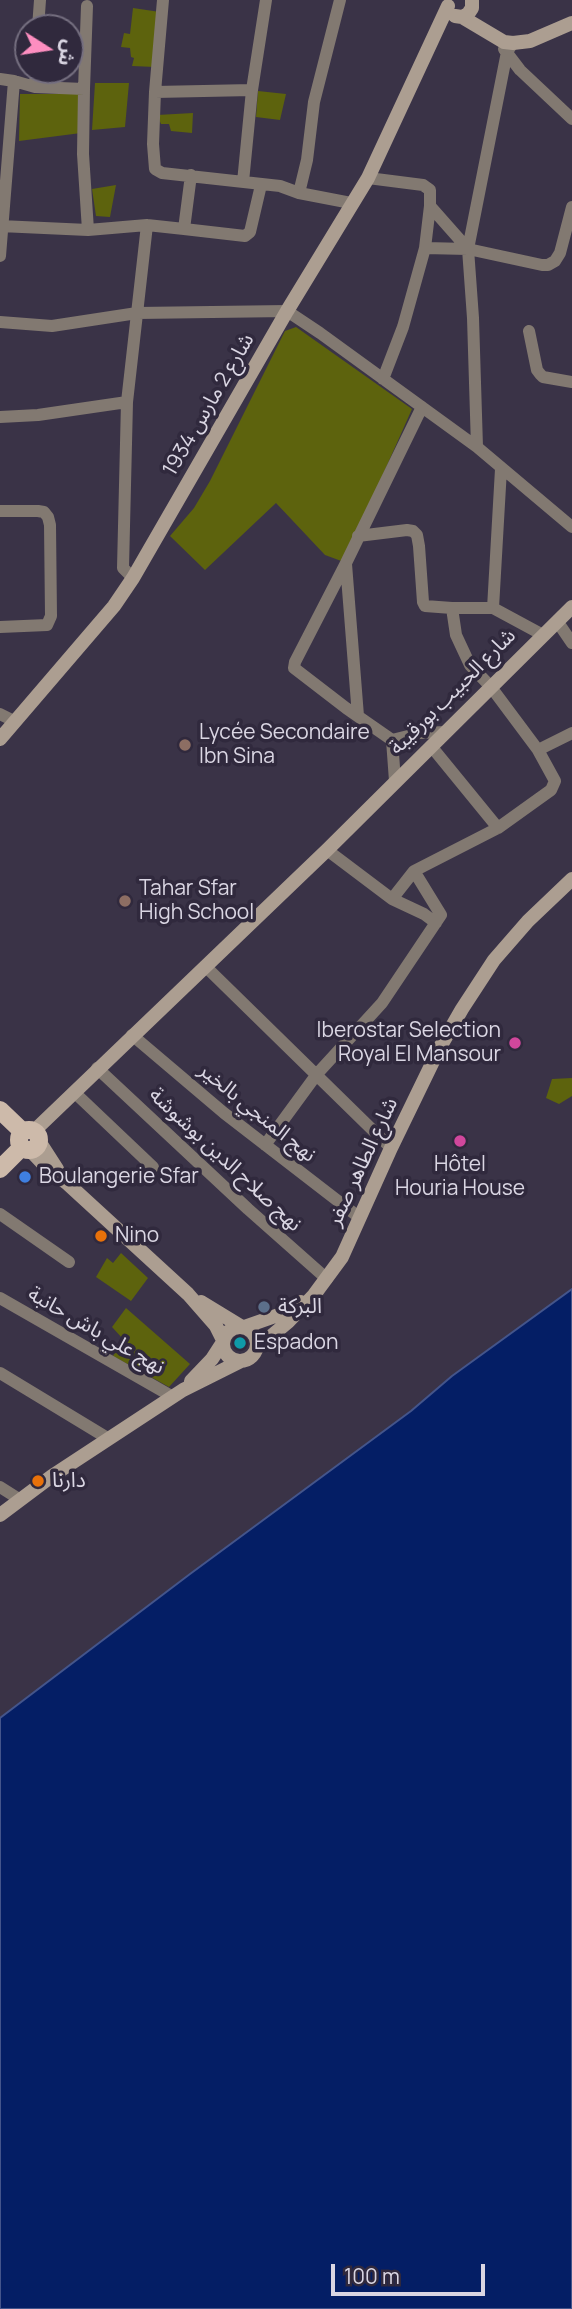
<!DOCTYPE html>
<html>
<head>
<meta charset="utf-8">
<style>
  body { margin:0 }
  #map { position:relative; width:572px; height:2309px; overflow:hidden; background:#3a3347; font-family:Manrope,"Noto Sans Arabic",sans-serif }
  canvas { display:block }
  .north { position:absolute; left:14px; top:14px; width:70px; height:70px; box-sizing:border-box; background:#30293d; border:2px solid #746e7f; border-radius:50%; rotate:102deg; font-size:19px; font-weight:700; line-height:28px; text-align:center; color:#dad6e3 }
  .north::after { content:''; display:block; margin:auto; width:24px; height:32px; background:#fd8ec0; clip-path:polygon(50% 0,100% 100%,50% 72%,0 100%) }
  .scale { position:absolute; left:331px; top:2264px; width:154px; height:32px; box-sizing:border-box; border:4px solid #dad6e3; border-top:0; padding-left:9px; font-size:21px; line-height:24px; white-space:nowrap; color:#dad6e3; -webkit-text-stroke:5px #30293d; paint-order:stroke }
</style>
</head>
<body>
<div id="map">
<canvas width="572" height="2309"></canvas>
<div class="north">ش</div>
<div class="scale">100 m</div>
</div>
<script>
const context = document.querySelector('canvas').getContext('2d');
context.lineJoin = 'round';
function paint(path, color) { context.fillStyle = color; context.fill(path, 'evenodd'); }
const poly = rows => new Path2D(rows.map(r => 'M' + r).join(''));
function trace(path, color, width, dash) { context.strokeStyle = color; context.lineWidth = width; context.lineCap = dash ? 'butt' : 'round'; context.setLineDash(dash || []); context.stroke(path); }
function write(font, color, halo, rows, align = 'center') {
  context.font = font + ' Manrope,"Noto Sans Arabic",sans-serif'; context.lineWidth = 7; context.setLineDash([]); context.textBaseline = 'middle'; context.strokeStyle = halo; context.fillStyle = color; for (const [text, x, y, turn = 0] of rows) {
    context.save(); context.translate(x, y); context.rotate((+turn || 0) * Math.PI / 180); context.textAlign = isNaN(turn) ? turn : align; if (halo) context.strokeText(text, 0, 0); context.fillText(text, 0, 0); context.restore();
  }
}
const green = poly([
  [133,8,160,12,155,67,132,66,134,58,131,57,130,48,121,47,124,33,130,34],
  [95,83,129,83,125,127,92,130],
  [258,91,286,94,280,120,256,117],
  [20,94,82,94,81,133,19,141],
  [193,113,192,133,171,131,169,124,161,124,157,115],
  [116,185,110,217,96,216,92,189],
  [296,327,412,409,344,562,325,555,276,503,205,570,170,536,194,508,210,481,285,331],
  [572,1078,572,1096,559,1104,546,1098,552,1079],
  [121,1253,148,1278,131,1301,96,1277,107,1258,113,1263],
  [126,1308,190,1364,169,1387,113,1356,123,1339,112,1327]
]);
const water = poly([
  [572,1289,572,2309,0,2309,0,1718,190,1574,411,1411,452,1376,572,1289]
]);
const street = poly([
  [163,0,155,92,153,144,155,169,162,173,280,186,299,193,351,203],
  [38,28,40,0],
  [504,49,520,70,572,119],
  [0,79,14,81,35,87,84,89,83,154,88,230],
  [35,87,36,70],
  [84,89,87,6],
  [155,92,252,90],
  [368,178,423,185,430,190,430,206,425,248,403,327,383,379],
  [243,182,252,90,266,0],
  [299,193,307,160,314,102,340,0],
  [430,206,468,249],
  [0,226,88,230,147,225,184,229,191,175],
  [184,229,245,236,250,232,261,185],
  [425,248,468,249,542,265,548,265,555,261,560,253,572,207],
  [0,256,14,81],
  [0,322,52,326,137,313,287,311,320,333,477,447,572,527],
  [529,331,537,370,540,374,543,377,572,382],
  [422,407,346,563,295,662,294,668,346,708,392,740,420,733,446,732],
  [0,417,38,415,127,402],
  [477,447,473,318,468,249,507,52,513,43],
  [0,511,38,511,44,512,48,517,50,525,51,616,47,625,0,627],
  [358,536,407,530,413,531,417,535,419,546,423,602,425,606,452,608,493,608,501,469],
  [346,564,358,716],
  [133,578,123,568,127,402,147,225],
  [493,608,543,635],
  [557,621,572,643],
  [0,714,14,721],
  [392,740,395,781],
  [431,746,498,828],
  [538,750,572,733],
  [327,850,392,899,424,914,436,923],
  [392,899,414,871,498,828,551,790,555,781,538,750,491,687,470,665,456,635,452,608],
  [205,966,391,1148],
  [132,1035,224,1113,360,1218],
  [97,1068,248,1209,327,1279],
  [74,1092,153,1167],
  [265,1145,317,1074,382,1003,441,915,414,871],
  [0,1214,69,1262],
  [0,1298,173,1397],
  [0,1373,109,1439],
  [0,1487,19,1499]
]);
const secondary = poly([
  [455,16,462,17,468,14,472,8,472,0],
  [462,17,504,42,513,43,530,41,572,23],
  [0,739,114,606,133,578,287,311,368,178,448,6],
  [34,1131,327,850,572,607],
  [39,1141,57,1169],
  [30,1150,47,1168,68,1184,188,1294,216,1326,223,1340],
  [201,1302,242,1327],
  '223 1344a17 17 0 1 1 34 0a17 17 0 1 1-34 0Z',
  [244,1327,284,1313,301,1302],
  [257,1348,288,1322,314,1295,342,1257,391,1148,439,1049,462,1009,494,960,528,921,572,879],
  [191,1381,212,1359,223,1342],
  [0,1515,52,1476,183,1390,241,1361]
]);
const primary = poly([
  [0,1110,23,1132],
  '19 1140a10 10 0 1 1 20 0a10 10 0 1 1-20 0Z',
  [0,1169,22,1147]
]);
const markers = [
  [185,745,7,"#8d6e63"],
  [125,901,7,"#8d6e63"],
  [515,1043,7,"#d1479c"],
  [460,1141,7,"#d1479c"],
  [25,1177,7,"#3f7fe0"],
  [101,1236,7,"#e8710a"],
  [264,1307,7,"#5c6f8a"],
  [240,1343,7,"#0f9aa8"],
  [38,1481,7,"#e8710a"]
];
const streetNames = [
  ["شارع 2 مارس 1934",209,405,-60],
  ["شارع الحبيب بورقيبة",453,692,-45],
  ["نهج المنجي بالخير",257,1113,39],
  ["نهج صلاح الدين بوشوشة",225,1160,43],
  ["شارع الطاهر صفر",363,1162,-65],
  ["نهج علي باش حانبة",96,1331,30]
];
const poiNames = [
  ["Lycée Secondaire",199,733],
  ["Ibn Sina",199,757],
  ["Tahar Sfar",139,889],
  ["High School",139,913],
  ["Iberostar Selection",501,1031,"right"],
  ["Royal El Mansour",501,1055,"right"],
  ["Hôtel",460,1165,"center"],
  ["Houria House",460,1189,"center"],
  ["Boulangerie Sfar",39,1177],
  ["Nino",115,1236],
  ["البركة",278,1307],
  ["Espadon",254,1343],
  ["دارنا",52,1481]
];
paint(green, '#5d630d');
paint(water, '#041e65');
trace(water, '#44558b', 2);
trace(street, '#827971', 12);
trace(secondary, '#ac9e91', 14);
trace(primary, '#cdbaaa', 18);
for (const [x, y, r, color] of markers) { const dot = new Path2D(); dot.arc(x, y, r, 0, 2 * Math.PI); context.fillStyle = color; context.fill(dot); trace(dot, '#30293d', 2.5); }
write('21px', '#dad6e3', '#30293d', streetNames);
write('21px', '#dad6e3', '#30293d', poiNames, 'left');
</script>
</body>
</html>
